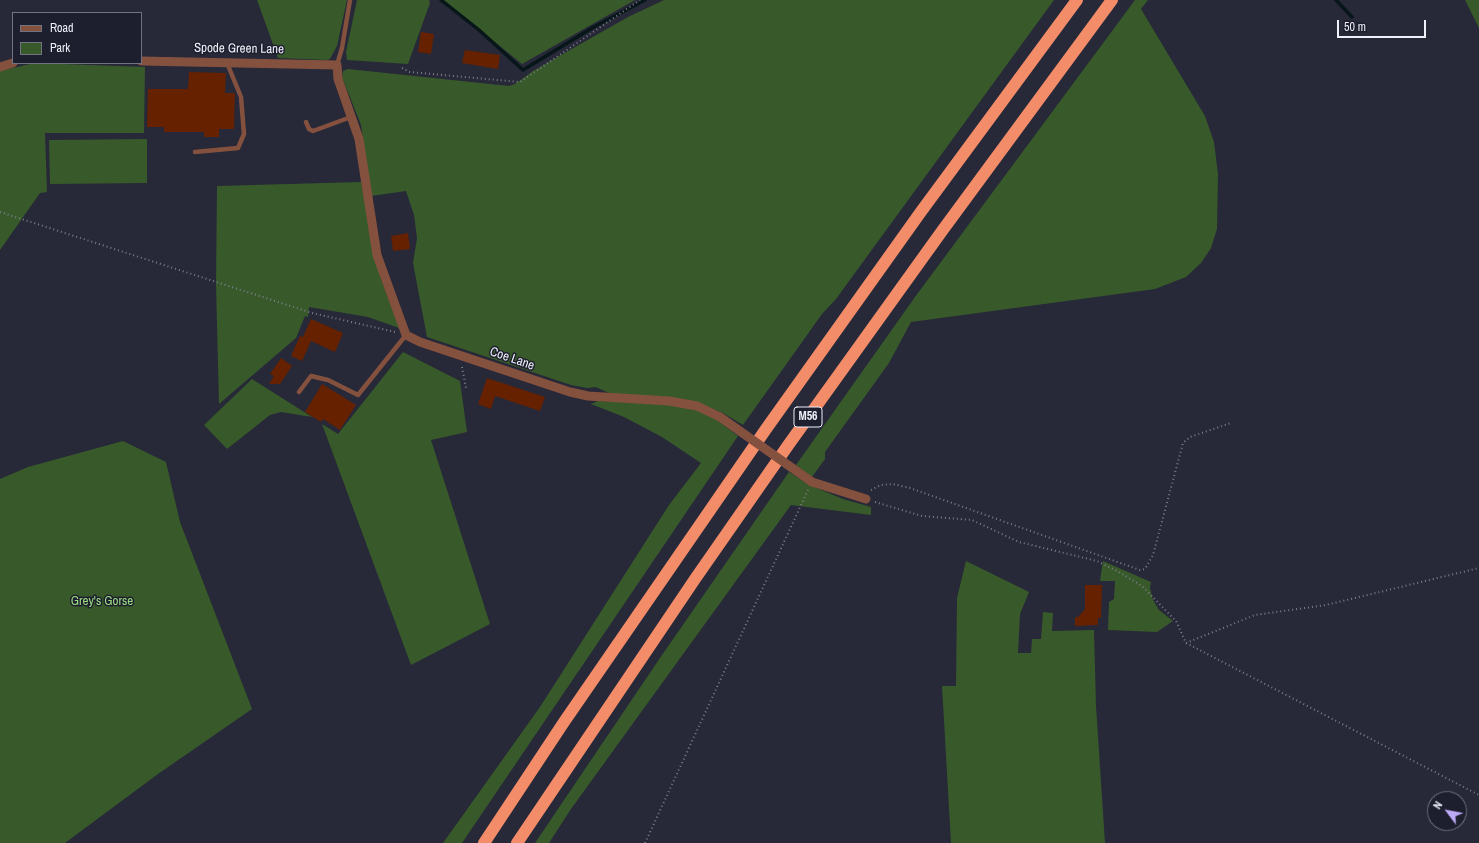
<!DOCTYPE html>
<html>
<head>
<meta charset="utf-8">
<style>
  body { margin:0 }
  #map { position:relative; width:1479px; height:843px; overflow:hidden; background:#272838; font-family:"Archivo Narrow",sans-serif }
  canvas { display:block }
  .legend { position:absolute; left:12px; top:12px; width:130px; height:52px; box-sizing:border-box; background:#1e1f2e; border:1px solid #727380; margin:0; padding:5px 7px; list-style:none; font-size:12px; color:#eff0fa }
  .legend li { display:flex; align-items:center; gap:8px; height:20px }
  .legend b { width:20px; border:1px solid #727380 }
  .north { position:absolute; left:1427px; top:791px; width:40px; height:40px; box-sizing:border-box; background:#1e1f2e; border:1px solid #727380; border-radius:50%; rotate:302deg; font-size:11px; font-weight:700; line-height:16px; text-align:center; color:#eff0fa }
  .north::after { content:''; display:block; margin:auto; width:14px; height:18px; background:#bbaaf6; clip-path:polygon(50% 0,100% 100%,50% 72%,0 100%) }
  .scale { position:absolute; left:1337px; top:20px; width:89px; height:18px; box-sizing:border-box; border:2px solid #eff0fa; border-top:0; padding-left:5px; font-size:12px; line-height:14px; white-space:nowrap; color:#eff0fa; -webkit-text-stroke:3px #1e1f2e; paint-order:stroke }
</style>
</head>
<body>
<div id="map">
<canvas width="1479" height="843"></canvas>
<ul class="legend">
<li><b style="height:5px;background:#85513f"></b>Road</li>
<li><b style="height:11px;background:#385a2a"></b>Park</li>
</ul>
<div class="north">N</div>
<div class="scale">50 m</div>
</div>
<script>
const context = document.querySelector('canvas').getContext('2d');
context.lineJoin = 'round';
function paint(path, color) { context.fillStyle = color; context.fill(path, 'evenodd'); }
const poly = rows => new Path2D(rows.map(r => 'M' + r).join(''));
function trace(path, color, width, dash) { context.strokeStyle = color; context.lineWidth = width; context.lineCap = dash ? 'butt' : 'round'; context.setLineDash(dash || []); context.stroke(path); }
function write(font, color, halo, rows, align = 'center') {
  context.font = font + ' "Archivo Narrow",sans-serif'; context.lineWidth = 3; context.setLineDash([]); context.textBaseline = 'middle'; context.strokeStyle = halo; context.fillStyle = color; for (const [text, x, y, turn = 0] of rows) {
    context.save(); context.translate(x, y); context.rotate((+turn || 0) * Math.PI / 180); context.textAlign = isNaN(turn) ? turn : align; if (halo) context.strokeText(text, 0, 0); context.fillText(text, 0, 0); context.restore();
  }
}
const green = poly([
  [257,0,347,0,337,46,330,59,327,60,278,58],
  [357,0,429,0,430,3,408,64,347,60,346,52],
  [443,0,635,0,522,64],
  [664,0,1054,0,836,299,822,314,743,425,723,413,706,406,611,394,596,387,587,388,571,385,427,337,413,263,417,238,414,215,406,191,371,196,361,125,342,77,343,71,348,69,509,86,515,84,533,71,628,17],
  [1135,0,1148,0,1141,9,1205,116,1214,142,1218,174,1217,229,1211,248,1201,263,1186,277,1155,289,911,322,889,363,825,452,825,459,812,477,796,465,915,297],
  [1465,0,1479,0,1479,28],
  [34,63,145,67,144,133,45,133,47,192,40,193,0,250,0,71],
  [147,139,147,183,50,184,49,140],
  [361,182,381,279,399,328,368,317,309,307,308,317,305,316,296,338,219,404,216,285,217,186],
  [403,352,460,381,467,432,431,440,490,624,411,665,322,424,338,434],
  [252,379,312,417,281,412,270,415,227,449,204,425],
  [598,401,670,404,694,408,714,418,738,436,462,843,443,843,540,707,669,505,701,463,662,437,624,417,591,404],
  [123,441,166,462,180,522,252,709,158,774,65,843,0,843,0,479,28,467],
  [789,472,807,484,843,499,871,507,871,515,791,505,571,809,549,843,535,843,662,655],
  [966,561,1029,592,1020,614,1018,653,1031,653,1032,639,1041,639,1043,612,1053,613,1052,631,1094,630,1096,706,1105,843,951,843,942,686,956,686,957,598],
  [1103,561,1151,582,1150,588,1153,600,1159,610,1173,621,1157,632,1108,630,1109,602,1114,599,1115,581,1100,581]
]);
const stream = poly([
  [441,0,479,30,523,70,592,28,645,0],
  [1336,0,1352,17]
]);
const building = poly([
  [421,32,434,34,431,54,418,52],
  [465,50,500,55,498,69,462,63],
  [189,72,226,73,225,93,235,93,234,129,219,129,219,137,204,137,204,132,164,132,164,127,147,127,148,89,188,89],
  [408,233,410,249,393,251,391,236],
  [311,319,343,333,335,352,311,341,302,361,291,356,300,336,303,337],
  [281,358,292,366,280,384,269,384,274,376,270,374],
  [487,378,545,397,540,411,495,396,491,409,478,404],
  [322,384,356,405,340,430,323,419,321,422,305,412],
  [1085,585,1102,585,1101,618,1098,618,1098,625,1075,626,1075,617,1078,617,1085,609]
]);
const path = poly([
  [402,68,410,72,520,82,640,0],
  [0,212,312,313,395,332],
  [462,367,466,388],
  [871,490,881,485,893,484,910,488,1140,570,1145,569,1153,555,1183,443,1190,437,1231,423],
  [875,502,922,516,972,520,1019,542,1097,561,1119,572,1142,586,1176,621,1186,643,1479,795],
  [1186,643,1255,615,1326,605,1479,568],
  [645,843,808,490]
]);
const service = poly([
  [337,65,342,48,350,0],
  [306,122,309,129,313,131,351,117],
  [195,152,238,148,244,134,241,97,227,63],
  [299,392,311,376,328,380,358,395,406,335]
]);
const minor = poly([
  [141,61,337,65,338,79,359,139,377,255,406,335,420,342,570,392,588,396,669,401,697,406,720,417],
  [0,67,13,63],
  [812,482,866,499]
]);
const motorway = poly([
  [484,843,564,722,766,429,920,213,1077,0],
  [517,843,695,579,789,444,942,231,1112,0]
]);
const minorBridge = poly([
  [720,417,812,482]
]);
const shields = [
  [808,417,28]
];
const shieldNames = [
  ["M56",808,417]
];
const streetNames = [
  ["Spode Green Lane",239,49,1],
  ["Coe Lane",512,359,19]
];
const parkNames = [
  ["Grey's Gorse",102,602]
];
paint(green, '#385a2a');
trace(stream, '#071619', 3.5);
paint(building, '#652100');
trace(path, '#7d7e8b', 2, [1, 3]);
trace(service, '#85513f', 4.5);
trace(minor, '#85513f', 9);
trace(motorway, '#f28c69', 12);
trace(minorBridge, '#85513f', 9);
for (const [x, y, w] of shields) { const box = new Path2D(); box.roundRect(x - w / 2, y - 10, w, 20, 3); context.fillStyle = '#1e1f2e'; context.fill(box); trace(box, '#eff0fa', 1); }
write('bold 12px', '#eff0fa', null, shieldNames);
write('13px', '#eff0fa', '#1e1f2e', streetNames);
write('13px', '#9adb82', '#1e1f2e', parkNames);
</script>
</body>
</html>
